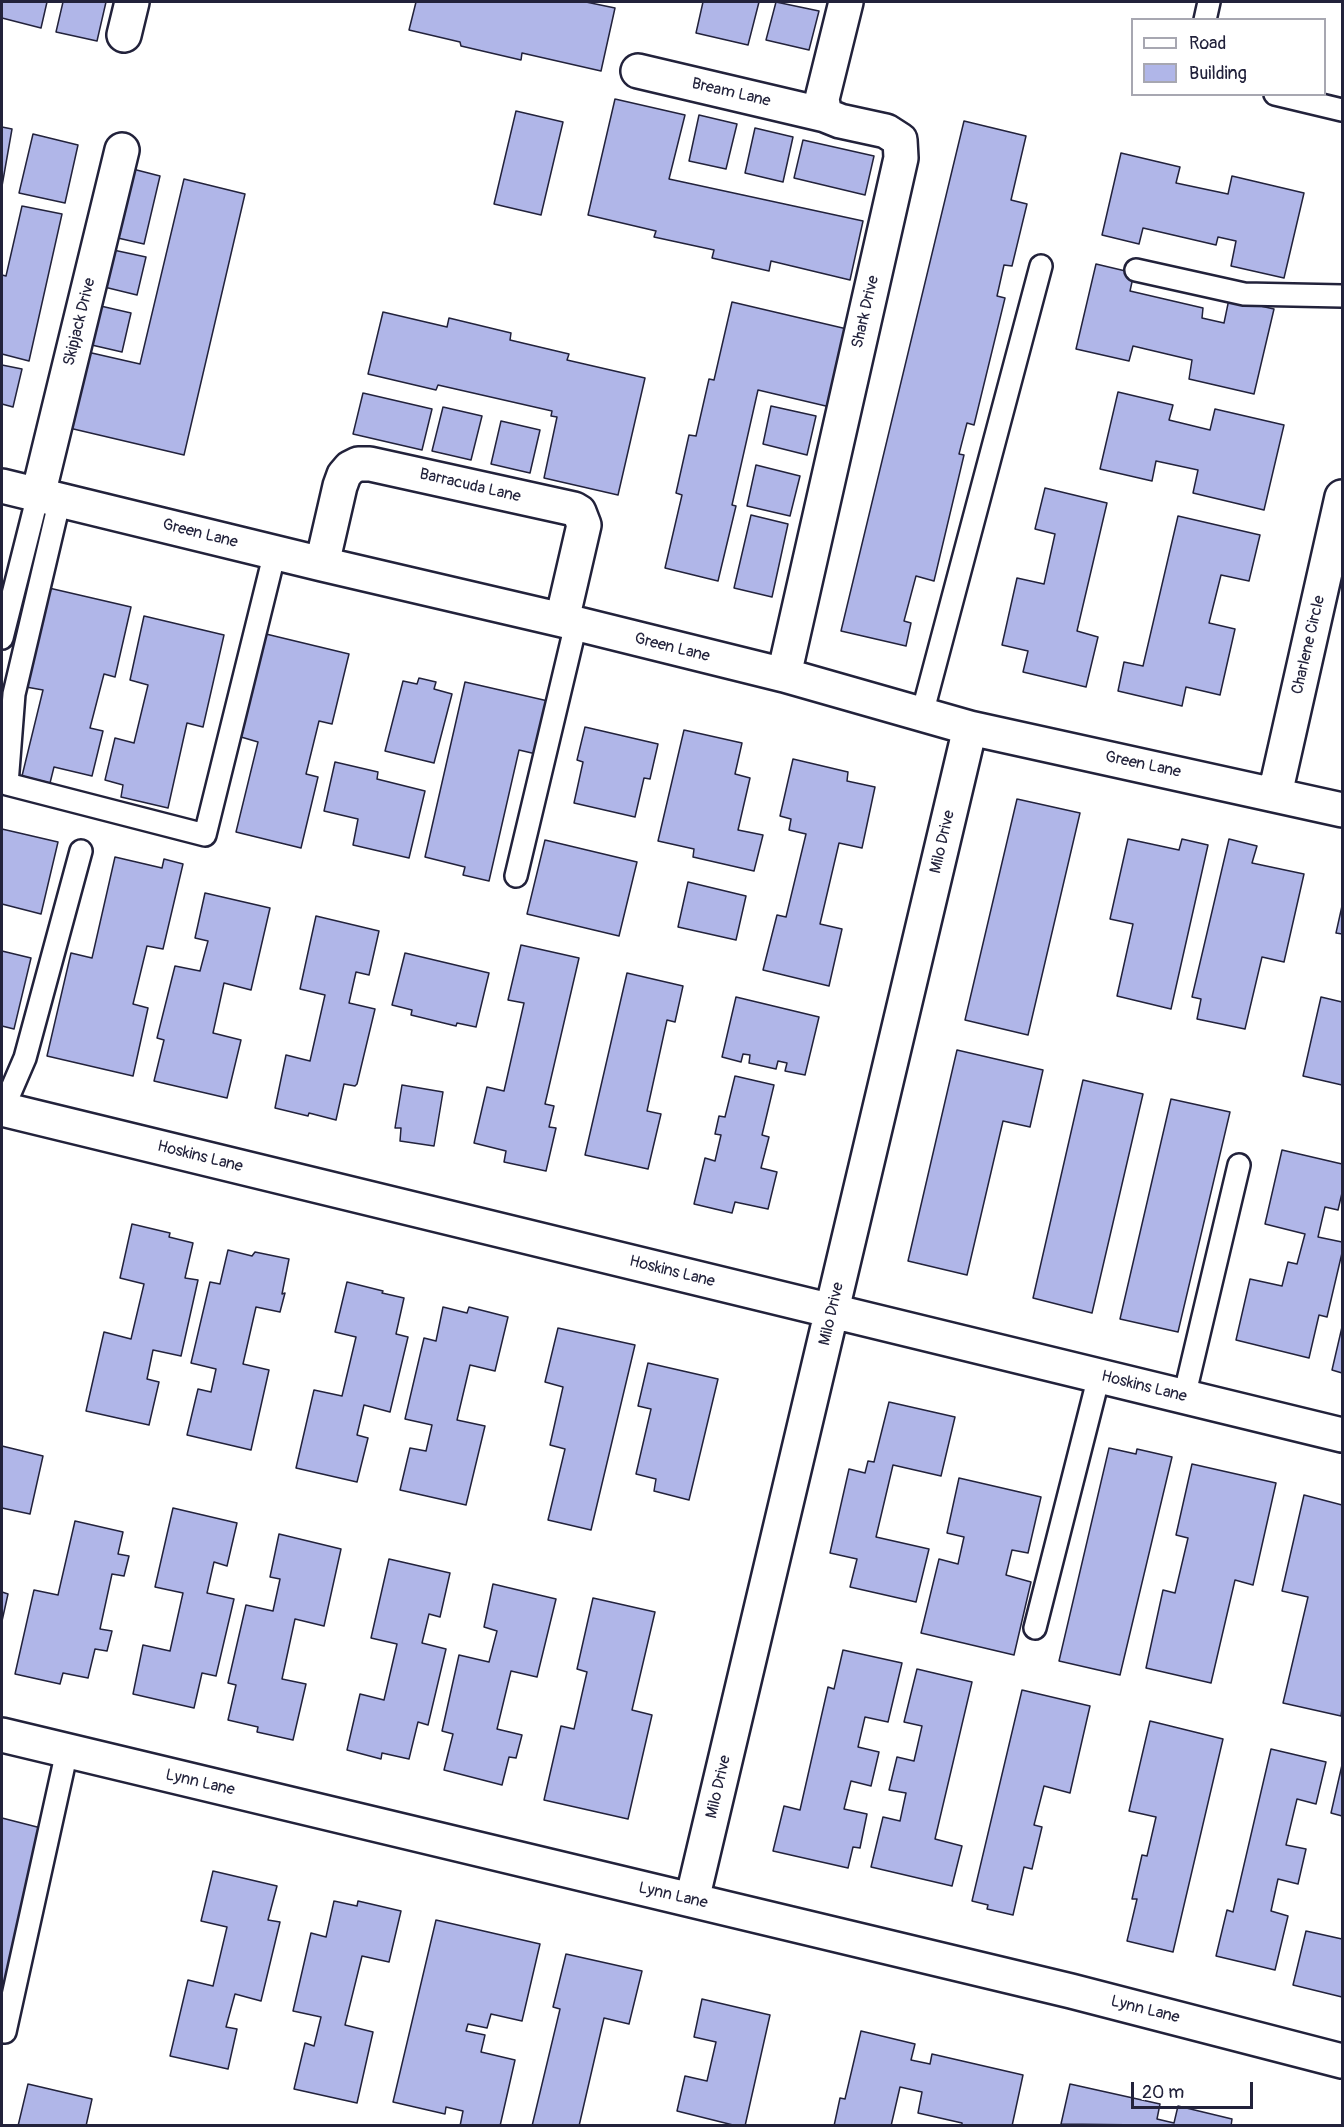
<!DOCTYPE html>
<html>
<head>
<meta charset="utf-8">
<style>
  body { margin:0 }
  #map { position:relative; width:1344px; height:2127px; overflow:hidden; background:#fff; font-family:Pangolin,sans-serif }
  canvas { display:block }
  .frame { position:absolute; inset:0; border:3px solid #22223b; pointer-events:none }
  .legend { position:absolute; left:1131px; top:18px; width:195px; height:78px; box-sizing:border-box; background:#fff; border:2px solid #a7a7b1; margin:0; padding:8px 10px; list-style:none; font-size:18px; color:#22223b }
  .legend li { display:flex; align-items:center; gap:12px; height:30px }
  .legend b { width:30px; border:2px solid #a7a7b1 }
  .scale { position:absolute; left:1131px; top:2082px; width:122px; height:27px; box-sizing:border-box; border:3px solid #22223b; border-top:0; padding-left:8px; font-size:18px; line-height:21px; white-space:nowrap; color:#22223b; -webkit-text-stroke:4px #fff; paint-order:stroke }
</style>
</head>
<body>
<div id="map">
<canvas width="1344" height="2127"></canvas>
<div class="frame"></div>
<ul class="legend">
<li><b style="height:8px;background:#fff"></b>Road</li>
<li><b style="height:16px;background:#b0b6e8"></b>Building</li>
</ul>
<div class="scale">20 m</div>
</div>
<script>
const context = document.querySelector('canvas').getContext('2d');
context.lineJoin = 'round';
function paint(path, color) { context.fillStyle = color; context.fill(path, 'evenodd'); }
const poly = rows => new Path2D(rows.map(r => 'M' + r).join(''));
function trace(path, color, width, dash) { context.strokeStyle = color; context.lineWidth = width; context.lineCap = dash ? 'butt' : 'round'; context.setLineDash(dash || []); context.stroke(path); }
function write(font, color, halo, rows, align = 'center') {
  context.font = font + ' Pangolin,sans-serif'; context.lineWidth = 4.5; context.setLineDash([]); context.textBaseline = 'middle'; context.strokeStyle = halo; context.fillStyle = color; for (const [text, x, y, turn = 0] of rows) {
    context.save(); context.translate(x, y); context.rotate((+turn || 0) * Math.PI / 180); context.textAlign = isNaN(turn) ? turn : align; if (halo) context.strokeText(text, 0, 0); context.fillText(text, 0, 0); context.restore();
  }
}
const building = poly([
  [2,2,47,2,41,28,2,18,2,2],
  [63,2,106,2,97,41,56,32,63,2],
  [416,2,586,2,615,8,601,71,522,53,521,60,461,46,460,42,409,30,416,2],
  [703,2,759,2,748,45,696,33,703,2],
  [776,2,819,11,809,50,766,40,776,2],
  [615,99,685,115,669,179,863,221,850,280,771,261,769,271,712,258,714,250,654,237,656,231,588,215,615,99],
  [516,111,563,122,541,215,494,204,516,111],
  [699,115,737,124,726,169,689,161,699,115],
  [964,121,1026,136,1011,200,1027,204,1012,266,1004,265,997,296,1005,298,974,425,967,423,959,454,964,455,934,581,916,576,904,621,911,623,906,646,841,631,964,121],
  [2,127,12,129,2,186,2,127],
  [755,128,793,137,783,182,745,173,755,128],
  [33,134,78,145,65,203,19,193,33,134],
  [803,140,874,156,865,195,794,178,803,140],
  [1121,153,1180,167,1176,183,1228,194,1232,176,1304,193,1284,278,1231,266,1236,241,1218,237,1216,245,1143,228,1139,244,1102,235,1121,153],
  [125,167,160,176,144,244,109,236,125,167],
  [184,179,245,194,184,455,65,427,83,351,140,364,184,179],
  [22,206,62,214,29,361,2,354,2,275,6,276,22,206],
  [104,248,146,257,137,295,96,285,104,248],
  [1096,264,1134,273,1130,291,1203,308,1202,318,1224,323,1229,299,1274,309,1254,394,1189,379,1192,360,1133,346,1129,361,1076,349,1096,264],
  [732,302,847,329,830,407,758,390,732,505,736,506,718,581,665,568,682,495,676,493,689,435,696,436,709,379,714,380,732,302],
  [92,304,131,313,122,352,83,343,92,304],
  [383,312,447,327,449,318,511,333,510,340,569,354,567,360,645,378,618,495,544,478,557,417,551,416,552,411,438,385,436,390,368,374,383,312],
  [2,365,22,369,13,407,2,404,2,365],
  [1118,392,1173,405,1169,420,1210,430,1215,409,1284,425,1264,510,1193,493,1198,470,1156,461,1152,481,1100,469,1118,392],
  [363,393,432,409,422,450,353,434,363,393],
  [771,406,816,416,807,455,763,444,771,406],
  [443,407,482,416,471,460,432,451,443,407],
  [501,421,540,430,530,473,491,464,501,421],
  [756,465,800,476,790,516,747,506,756,465],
  [1045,488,1107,503,1077,631,1098,637,1086,687,1023,672,1028,651,1002,645,1017,578,1044,584,1055,534,1035,529,1045,488],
  [751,515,788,524,772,597,734,588,751,515],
  [1178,516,1260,535,1249,581,1221,575,1209,623,1235,629,1220,695,1186,687,1182,706,1118,691,1124,662,1143,666,1178,516],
  [49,588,131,607,115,677,104,674,90,728,103,731,92,776,54,767,50,783,22,776,43,690,26,687,49,588],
  [144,616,224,635,203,727,187,723,168,808,121,797,123,785,105,780,115,738,134,743,148,685,130,680,144,616],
  [266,634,349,654,332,724,319,721,306,774,318,777,301,848,236,832,258,742,241,737,266,634],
  [419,678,436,682,434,689,452,694,434,763,385,751,403,681,417,684,419,678],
  [465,682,548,701,536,754,519,750,489,881,463,875,465,867,425,857,465,682],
  [585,727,658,744,650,779,644,778,635,817,574,803,583,762,577,760,585,727],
  [684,730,742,743,735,774,750,778,738,830,763,835,754,871,693,857,694,849,658,841,684,730],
  [793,759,848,772,847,781,875,787,862,848,839,843,820,924,842,929,829,986,763,970,777,915,786,917,806,834,789,830,791,819,780,816,793,759],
  [335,762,378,772,377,779,425,791,409,858,353,845,358,819,324,811,335,762],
  [1017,799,1080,813,1028,1035,965,1020,1017,799],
  [2,829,58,842,41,914,2,904,2,829],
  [1128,839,1179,850,1182,839,1208,845,1171,1009,1117,996,1133,924,1110,919,1128,839],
  [1229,839,1257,846,1252,863,1304,874,1284,962,1262,957,1245,1029,1197,1019,1201,999,1192,997,1229,839],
  [545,840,637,862,619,936,527,914,545,840],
  [115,857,162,868,164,859,183,864,163,949,147,946,133,1004,148,1008,133,1076,47,1056,71,953,92,958,115,857],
  [688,882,746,896,736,940,678,927,688,882],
  [205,893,270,908,251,990,224,983,213,1033,241,1040,227,1098,154,1081,164,1040,157,1038,175,966,200,971,208,941,195,938,205,893],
  [1342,906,1342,934,1336,933,1342,906],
  [316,916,379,931,369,975,356,972,349,1003,375,1009,357,1084,355,1086,344,1084,336,1120,309,1113,308,1116,275,1108,286,1055,310,1061,325,995,300,989,316,916],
  [521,945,579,958,545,1104,554,1106,549,1127,556,1128,546,1171,504,1162,506,1151,474,1143,487,1087,504,1091,524,1003,508,1000,521,945],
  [2,951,31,958,14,1029,2,1026,2,951],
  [405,953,489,973,476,1027,457,1023,456,1026,411,1015,412,1010,392,1005,405,953],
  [627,973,683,986,675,1022,667,1020,647,1111,661,1114,648,1169,585,1155,627,973],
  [736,997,819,1017,805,1075,785,1071,787,1063,778,1061,776,1069,749,1063,750,1055,743,1054,741,1062,722,1057,736,997],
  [1321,997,1342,1002,1342,1085,1303,1076,1321,997],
  [957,1050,1043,1070,1030,1127,1003,1121,967,1275,908,1261,957,1050],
  [735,1076,774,1085,762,1135,769,1137,761,1168,777,1172,768,1209,735,1202,732,1213,694,1204,705,1158,715,1161,721,1135,715,1134,719,1116,725,1117,735,1076],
  [1083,1080,1143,1094,1092,1313,1033,1298,1083,1080],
  [402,1085,443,1092,434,1146,400,1141,401,1128,395,1128,402,1085],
  [1171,1099,1230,1112,1178,1332,1120,1319,1171,1099],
  [1282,1150,1342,1164,1342,1193,1338,1210,1325,1207,1318,1237,1342,1242,1342,1253,1327,1317,1319,1315,1309,1358,1236,1340,1250,1279,1282,1286,1288,1262,1297,1264,1305,1234,1265,1224,1282,1150],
  [132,1224,170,1233,169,1237,193,1243,185,1278,198,1280,181,1356,153,1350,147,1379,159,1382,149,1425,86,1411,104,1332,131,1339,144,1284,120,1278,132,1224],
  [228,1250,252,1256,255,1252,289,1259,282,1294,285,1293,280,1312,256,1307,243,1364,269,1370,251,1450,187,1435,198,1389,211,1392,216,1369,191,1363,210,1282,220,1284,228,1250],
  [347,1282,383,1291,382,1293,404,1298,396,1334,408,1337,390,1412,364,1405,357,1435,368,1438,357,1482,296,1468,314,1390,342,1396,356,1337,335,1332,347,1282],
  [443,1307,467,1313,469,1307,508,1317,495,1371,470,1365,457,1420,485,1426,466,1505,400,1490,410,1448,426,1451,432,1425,405,1419,424,1338,436,1341,443,1307],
  [1342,1327,1342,1373,1332,1370,1342,1327],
  [558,1328,635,1345,591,1530,548,1520,565,1449,550,1445,563,1387,545,1382,558,1328],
  [648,1363,718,1379,689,1500,654,1491,656,1479,636,1474,651,1409,638,1406,648,1363],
  [889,1402,955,1417,941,1476,893,1465,876,1537,929,1549,916,1602,850,1587,857,1559,830,1553,849,1469,865,1473,868,1461,874,1462,889,1402],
  [2,1446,43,1456,30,1514,2,1508,2,1446],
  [1109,1448,1136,1454,1137,1449,1172,1457,1120,1675,1059,1661,1109,1448],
  [1192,1464,1276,1483,1253,1585,1235,1580,1211,1683,1146,1668,1163,1590,1175,1593,1188,1538,1176,1535,1192,1464],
  [959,1478,1041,1497,1028,1553,1012,1550,1006,1575,1031,1582,1014,1655,921,1633,939,1559,958,1564,964,1537,947,1533,959,1478],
  [1304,1495,1342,1505,1342,1709,1341,1716,1283,1703,1308,1597,1282,1591,1304,1495],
  [173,1508,237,1523,227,1566,214,1562,207,1593,234,1599,216,1676,202,1673,194,1708,133,1694,143,1645,170,1651,183,1593,155,1587,173,1508],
  [75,1521,123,1532,118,1554,129,1556,124,1576,112,1574,100,1629,112,1631,107,1651,95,1649,88,1678,63,1673,60,1684,15,1674,34,1590,58,1595,75,1521],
  [279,1534,341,1549,324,1626,295,1619,282,1679,306,1684,293,1740,257,1732,258,1727,228,1720,236,1685,228,1683,246,1605,273,1611,280,1579,270,1577,279,1534],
  [389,1559,450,1573,440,1617,429,1614,422,1643,446,1649,428,1725,418,1722,409,1759,382,1753,381,1759,347,1750,360,1694,384,1700,397,1644,371,1638,389,1559],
  [493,1584,556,1599,537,1677,511,1671,497,1729,522,1735,516,1758,509,1757,502,1785,444,1770,453,1734,442,1731,459,1655,489,1662,497,1631,484,1627,493,1584],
  [2,1592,8,1594,2,1621,2,1592],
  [593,1598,655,1612,632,1710,652,1715,628,1819,544,1800,561,1726,574,1729,587,1672,577,1669,593,1598],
  [843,1650,902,1663,888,1722,865,1717,858,1747,879,1752,871,1786,851,1781,844,1809,867,1814,860,1848,853,1847,848,1868,773,1851,784,1806,800,1810,828,1687,834,1689,843,1650],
  [917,1669,972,1682,935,1839,962,1846,952,1886,871,1867,883,1817,900,1821,906,1793,889,1790,897,1757,914,1761,922,1726,904,1722,917,1669],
  [1022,1690,1090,1706,1070,1793,1044,1786,1034,1825,1042,1827,1032,1869,1024,1867,1013,1915,987,1909,988,1905,972,1901,1022,1690],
  [1150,1721,1223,1739,1173,1952,1127,1941,1137,1899,1132,1899,1142,1855,1147,1856,1156,1817,1129,1811,1150,1721],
  [1271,1749,1326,1762,1316,1804,1297,1799,1286,1845,1306,1849,1298,1884,1278,1879,1271,1911,1288,1916,1275,1970,1216,1956,1227,1910,1233,1912,1271,1749],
  [1342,1765,1342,1816,1331,1813,1342,1765],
  [2,1818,41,1828,2,1996,2,1818],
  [213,1871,277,1886,268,1920,280,1922,261,2001,235,1994,226,2027,237,2029,228,2069,170,2056,188,1980,213,1986,227,1927,201,1921,213,1871],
  [334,1901,357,1906,358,1901,401,1911,389,1962,362,1956,345,2025,373,2032,357,2103,294,2089,305,2043,314,2046,321,2017,293,2011,311,1933,326,1937,334,1901],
  [436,1920,540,1944,522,2021,491,2014,487,2028,468,2024,466,2031,485,2035,481,2052,515,2060,500,2126,460,2126,463,2111,446,2107,445,2114,393,2102,436,1920],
  [1306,1931,1342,1939,1342,1997,1293,1985,1306,1931],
  [566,1954,642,1971,629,2024,604,2018,579,2126,532,2126,560,2009,553,2007,566,1954],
  [702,1999,770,2015,745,2126,737,2126,677,2111,685,2076,707,2081,716,2042,694,2037,702,1999],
  [861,2031,915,2044,911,2060,930,2064,932,2054,1023,2075,1012,2126,962,2126,962,2123,918,2113,922,2092,900,2087,891,2126,834,2126,840,2098,845,2099,861,2031],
  [28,2084,92,2099,86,2126,18,2126,28,2084],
  [1070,2084,1160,2104,1157,2119,1174,2123,1178,2106,1232,2119,1231,2126,1061,2124,1070,2084]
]);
const lane = poly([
  [1205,20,1209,2],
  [1275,94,1342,110],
  [1136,270,1244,294,1342,296],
  [60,499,14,694,7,784,205,835,275,552],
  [2,638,38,495],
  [922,714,1041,266],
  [516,876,576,624],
  [3,1109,25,1058,81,851],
  [1184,1397,1239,1165],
  [1035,1628,1099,1376],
  [5,2032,67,1751]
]);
const street = poly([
  [124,35,132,2],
  [638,71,825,115],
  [2,486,322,564,562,620,784,675,970,728,1342,810],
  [38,495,122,150],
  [322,564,340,486,344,475,350,468,358,464,370,464,574,509,579,512,584,525,562,620],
  [784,675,901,158,900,140,886,131,840,121,825,115,822,99,846,2],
  [1275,794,1342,497],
  [2,1109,1342,1435],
  [2,1735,1071,1991,1342,2061],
  [692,1900,970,728]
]);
const streetNames = [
  ["Bream Lane",731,93,13],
  ["Shark Drive",866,312,-77],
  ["Skipjack Drive",80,322,-76],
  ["Barracuda Lane",470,486,13],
  ["Green Lane",200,534,14],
  ["Charlene Circle",1309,645,-77],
  ["Green Lane",672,648,14],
  ["Green Lane",1143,765,12],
  ["Milo Drive",943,842,-77],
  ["Hoskins Lane",200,1157,14],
  ["Hoskins Lane",672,1272,14],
  ["Milo Drive",832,1314,-77],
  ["Hoskins Lane",1144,1387,14],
  ["Lynn Lane",200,1783,13],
  ["Milo Drive",719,1787,-77],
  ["Lynn Lane",673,1896,13],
  ["Lynn Lane",1145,2010,14]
];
paint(building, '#b0b6e8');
trace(building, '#22223b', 1.5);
trace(lane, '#22223b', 26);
trace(street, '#22223b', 38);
trace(lane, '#fff', 21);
trace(street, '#fff', 33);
write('16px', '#22223b', '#fff', streetNames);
</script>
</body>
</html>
